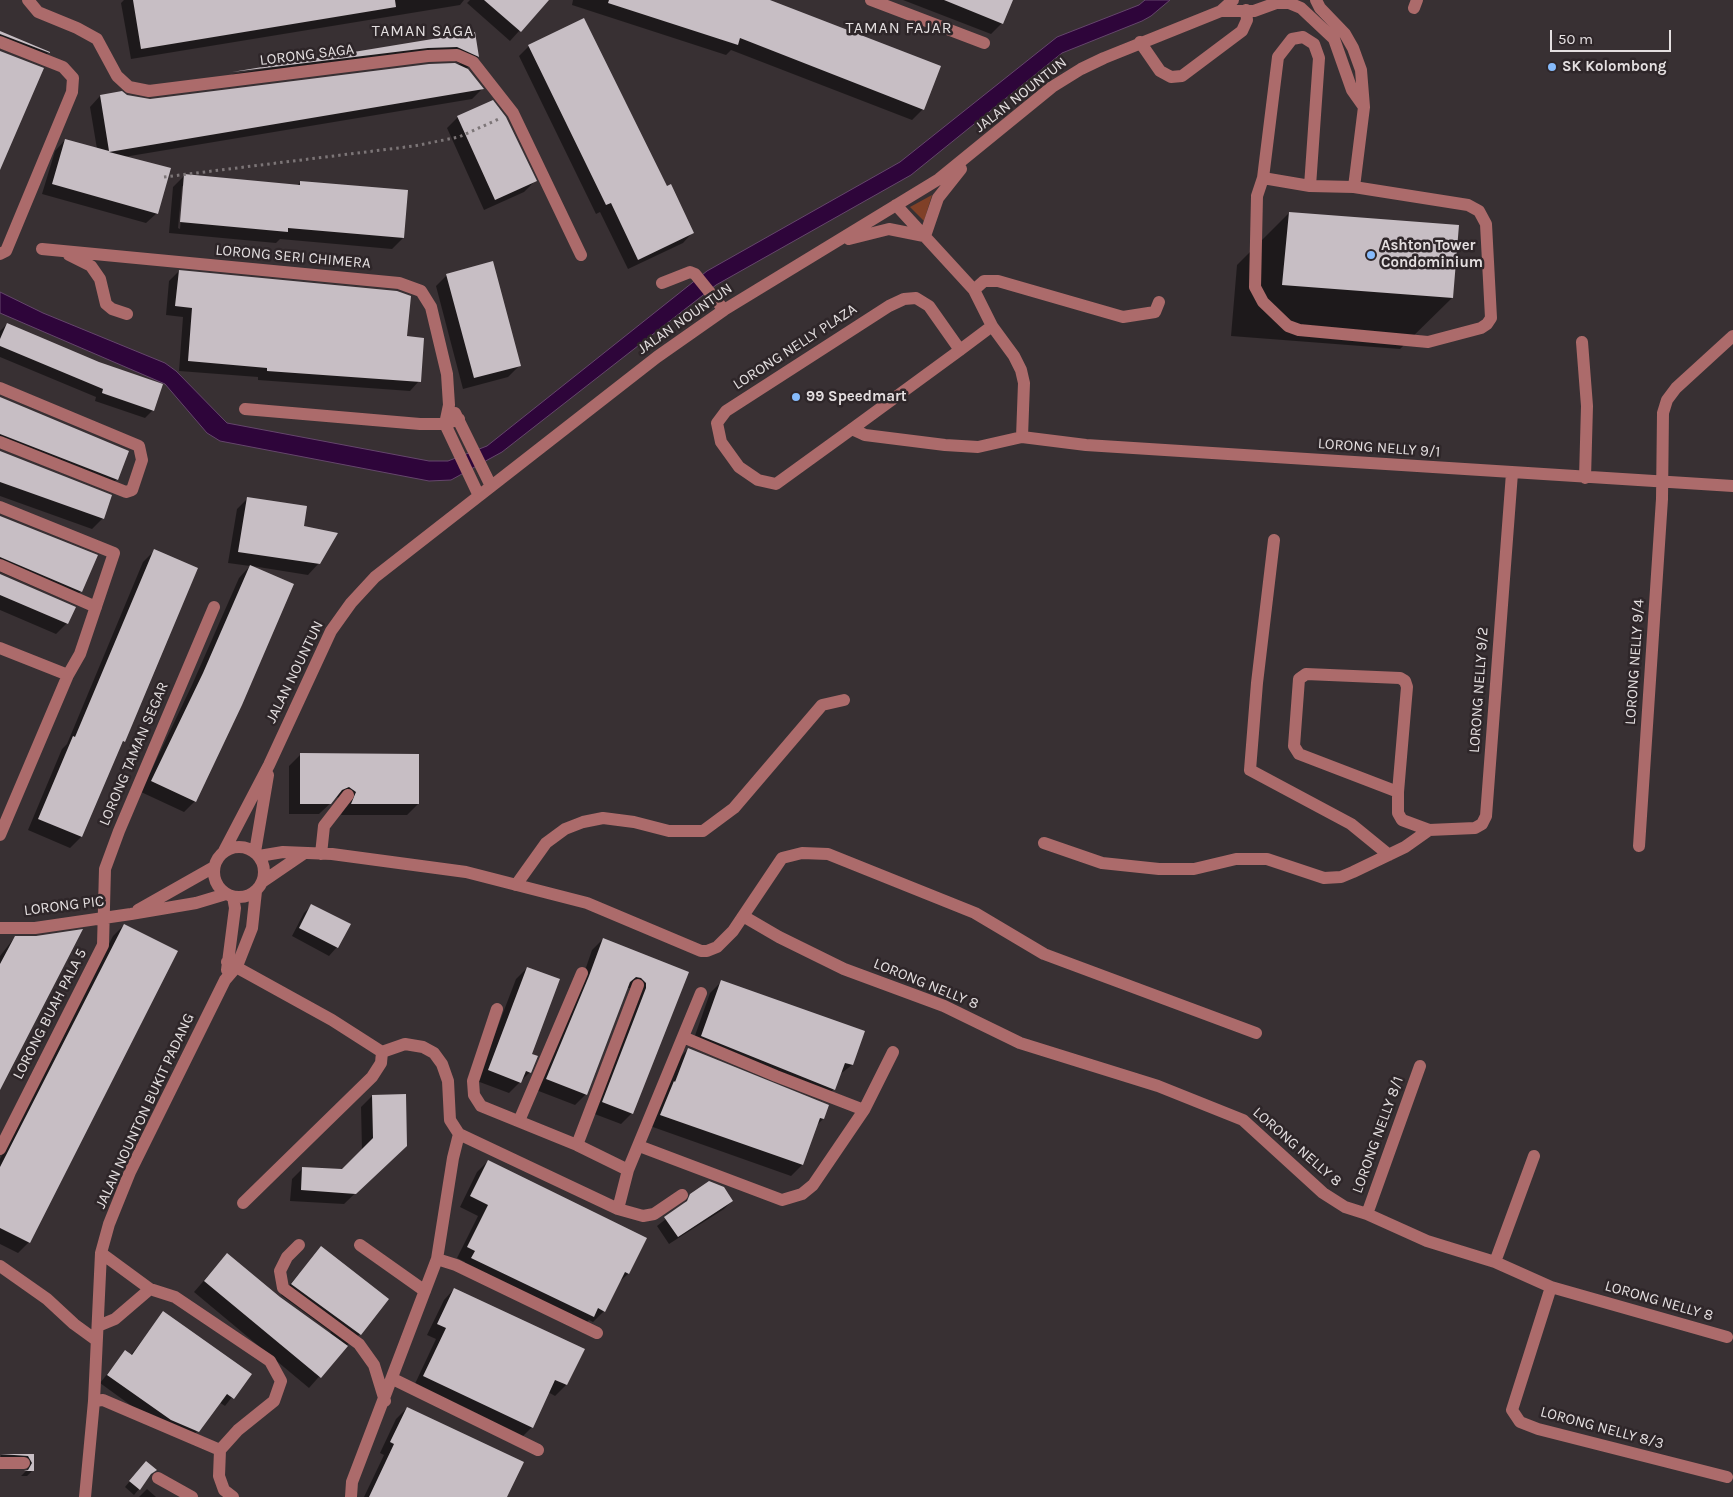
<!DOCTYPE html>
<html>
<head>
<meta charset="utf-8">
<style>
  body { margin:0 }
  #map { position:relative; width:1733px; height:1497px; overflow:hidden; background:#383033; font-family:Karla,sans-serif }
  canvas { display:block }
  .scale { position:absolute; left:1550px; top:30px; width:121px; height:22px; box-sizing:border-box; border:2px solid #e4dfe0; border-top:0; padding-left:6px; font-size:15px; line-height:18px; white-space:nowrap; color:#e4dfe0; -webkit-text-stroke:4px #2e2629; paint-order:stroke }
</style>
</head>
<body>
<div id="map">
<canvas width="1733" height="1497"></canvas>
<div class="scale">50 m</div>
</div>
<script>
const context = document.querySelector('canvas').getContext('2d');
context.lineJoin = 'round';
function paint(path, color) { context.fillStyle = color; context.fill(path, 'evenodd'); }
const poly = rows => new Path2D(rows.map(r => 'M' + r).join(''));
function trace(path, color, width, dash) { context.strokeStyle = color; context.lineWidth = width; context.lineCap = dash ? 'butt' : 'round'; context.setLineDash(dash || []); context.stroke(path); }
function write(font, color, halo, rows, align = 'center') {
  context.font = font + ' Karla,sans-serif'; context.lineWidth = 5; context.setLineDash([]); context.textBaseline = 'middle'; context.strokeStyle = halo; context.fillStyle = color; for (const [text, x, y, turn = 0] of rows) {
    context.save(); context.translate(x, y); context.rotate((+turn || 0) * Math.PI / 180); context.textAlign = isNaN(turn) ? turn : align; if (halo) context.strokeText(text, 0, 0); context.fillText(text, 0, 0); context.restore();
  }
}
const green = poly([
  [932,195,924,221,910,207]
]);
const water = poly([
  [1145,0,1170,0,1151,16,1142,21,1062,53,911,175,716,285,502,452,451,480,429,481,220,441,207,433,165,384,0,313,0,292,43,313,165,363,176,371,227,423,429,461,448,461,487,446,707,271,900,162,1057,37,1139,5,1145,0]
]);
const shadow = poly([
  [124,0,464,0,460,5,131,59,121,3],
  [470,0,547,0,510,41,467,3],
  [573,0,762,0,923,109,912,120,731,50,726,55,572,5],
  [903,0,1011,0,1002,23,991,34],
  [0,32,48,53,38,63,0,48],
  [474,34,478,57,466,69,482,89,472,99,124,157,157,213,146,223,42,194,55,151,65,140,97,149,90,107,100,96,127,96,150,100,429,65,461,64,446,57,224,82,233,74],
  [529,46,666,187,693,232,683,243,628,269,600,212,596,214,519,56],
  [458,117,535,181,524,192,484,210,447,128],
  [184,176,296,186,301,182,403,238,392,249,280,239,276,243,169,233,173,187],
  [182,186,184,186,180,229,178,228],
  [1289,213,1452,298,1400,349,1231,336,1237,265],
  [179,271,405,338,419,381,410,391,258,380,258,377,179,371,183,317,166,315,169,281],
  [447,275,519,366,508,377,463,389,436,286],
  [7,324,153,410,145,418,95,401,96,397,0,357,0,331],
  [0,398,117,479,106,490,0,448],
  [0,452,103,518,92,529,0,496],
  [248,498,302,527,319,563,308,575,252,566,195,801,184,812,141,792,192,685,239,578,250,566,228,563,237,509],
  [0,517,81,591,70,602,0,572],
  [154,551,124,741,120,746,81,837,70,848,28,830,62,749,67,744,143,562],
  [0,575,67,623,56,634,0,610],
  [300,755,418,804,407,815,341,815,345,804,337,797,319,814,289,814,289,766],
  [312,905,337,947,329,956,292,936,304,913],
  [124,925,29,1242,18,1253,0,1244,0,1159,113,936],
  [15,937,0,1087,0,956],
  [603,939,687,973,632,1113,621,1124,592,1113,630,988,627,988,586,1094,575,1105,536,1090,579,988,592,950],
  [527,968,530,1072,509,1093,477,1081,516,979],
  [721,982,863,1032,852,1065,839,1075,834,1089,823,1100,691,1047,710,993],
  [688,1049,823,1119,816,1126,802,1165,791,1176,650,1126,677,1060],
  [372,1096,396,1154,344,1204,290,1201,292,1179,303,1168,342,1171,362,1150,361,1107],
  [488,1161,645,1239,628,1274,617,1284,604,1311,593,1322,589,1320,582,1327,461,1269,465,1262,457,1258,478,1216,460,1207,477,1172],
  [691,1195,732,1201,724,1209,669,1244,657,1226,681,1207],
  [321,1248,387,1300,360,1334,348,1344,309,1388,194,1292,227,1254,279,1298,329,1334,331,1332,281,1295],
  [454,1289,566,1385,555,1396,548,1392,532,1427,521,1438,413,1388,436,1339,427,1335,444,1300],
  [164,1313,250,1374,225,1406,219,1402,190,1440,162,1428,100,1383,125,1352,130,1356],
  [407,1408,506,1497,364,1497,384,1455,380,1453,396,1419],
  [33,1455,32,1471,27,1476,21,1476,28,1469,22,1460,0,1460,1,1455],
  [141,1468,155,1470,134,1495,125,1487],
  [147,1489,156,1497,139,1497]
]);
const building = poly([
  [133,0,395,0,396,7,141,49],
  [484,0,549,0,521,32],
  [609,0,770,0,941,66,924,110,740,38,738,45,608,3],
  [944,0,1013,0,1003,24],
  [584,18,667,186,671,184,694,233,638,260,611,203,606,205,528,45],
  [0,31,50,52,50,53,0,34],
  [475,32,479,57,457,47,428,48,232,72],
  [0,51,44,68,0,170],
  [455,63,468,69,484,89,109,152,171,168,158,214,52,184,65,139,109,151,100,95,122,91,127,95,150,99,429,64],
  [493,100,506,117,537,181,495,200,457,116],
  [184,174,300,185,300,181,408,190,404,238,288,228,288,232,180,222],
  [1289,212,1459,225,1453,298,1282,285],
  [493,261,521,366,474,378,446,274],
  [179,270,397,291,411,296,407,336,424,338,421,382,267,371,267,368,188,361,192,308,175,306],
  [7,323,99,362,163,384,154,411,102,393,103,389,0,346,0,339],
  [0,397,129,451,118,480,0,434],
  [0,451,112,495,104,519,0,482],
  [247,497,307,506,304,526,338,533,320,564,238,552],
  [0,516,98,555,82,592,0,557],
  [154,549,198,568,125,742,123,741,82,837,38,819,73,736,75,737],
  [250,565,294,584,242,705,196,802,151,781,203,673],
  [0,574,76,607,68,624,0,595],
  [300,753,419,754,419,804,351,804,356,792,349,787,342,790,331,804,300,804],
  [311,904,351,924,338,948,299,928],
  [124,924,178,951,30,1243,0,1228,0,1167],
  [83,929,0,1090,0,964,15,936,36,936],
  [603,938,689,972,633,1114,602,1102,646,988,646,983,641,978,636,977,630,982,587,1095,546,1079,589,976],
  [527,967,560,979,532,1054,538,1056,531,1073,526,1071,521,1083,488,1070],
  [721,980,865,1031,853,1065,845,1063,835,1090,701,1036],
  [688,1048,829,1105,824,1119,820,1118,803,1165,660,1115,674,1081,675,1082],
  [406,1094,407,1146,356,1194,301,1190,302,1167,342,1169,373,1138,372,1095],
  [488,1160,647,1238,629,1274,625,1272,605,1312,598,1308,594,1317,471,1258,475,1251,467,1247,488,1205,470,1196],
  [709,1181,724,1187,733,1201,678,1237,664,1217,687,1201,690,1194],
  [321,1246,389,1299,361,1335,291,1284],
  [227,1253,280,1297,348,1346,321,1378,204,1281],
  [454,1288,585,1349,567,1385,555,1380,533,1428,423,1376,446,1328,437,1324],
  [163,1311,252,1374,234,1399,227,1394,199,1432,171,1420,107,1375,125,1350,132,1355],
  [407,1407,524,1462,507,1497,369,1497,394,1444,390,1442],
  [0,1454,34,1454,34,1471,24,1471,28,1470,32,1463,28,1456],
  [146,1461,157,1470,151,1474,140,1490,129,1481]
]);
const path = poly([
  [164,177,414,146,459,137,501,118]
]);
const minor = poly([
  [28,0,38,12,77,28,97,39,117,76,129,87,149,91,428,56,457,55,473,62,513,113,581,255],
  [871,0,984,43],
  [1316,0,1320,8,1345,34,1353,48,1361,70,1364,107,1354,187],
  [1414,8,1417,0],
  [1221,11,1233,0],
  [0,42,63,67,73,78,72,92,6,251,0,254],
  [1140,42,1160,71,1171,77,1182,76,1242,31,1247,20,1246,10],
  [1263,178,1310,186,1354,187,1468,205,1479,211,1486,224,1491,318,1487,324,1481,328,1428,342,1299,330,1288,326,1263,302,1255,287,1257,196,1263,178,1278,57,1292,39,1303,37,1314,44,1319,58,1310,186],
  [896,205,974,290,992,326,1014,356,1021,370,1024,383,1022,437],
  [925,236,938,198,961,169],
  [849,239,889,229,924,236],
  [42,249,399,283,421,291,431,307,447,374,449,405,445,424,479,496],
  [69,255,91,266,100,279,106,304,112,309,127,314],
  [662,283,690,272,695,274,724,310],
  [974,290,984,281,998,281,1123,317,1155,312,1159,302],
  [1582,342,1587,406,1585,478],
  [960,350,929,306,916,298,904,299,889,306,726,411,717,423,721,442,739,467,758,480,776,484,852,429,960,350,992,326],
  [0,388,139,446,142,460,132,490,126,492,0,442],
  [245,409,420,424,445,424,459,419],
  [455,413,491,486],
  [852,429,865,435,945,445,978,447,1022,437,1086,445,1733,486],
  [0,507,114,553,80,654,68,675,0,648],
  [1274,540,1257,683,1250,770,1351,824,1389,855],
  [0,565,96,607],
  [1398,792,1299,754,1294,746,1299,679,1306,674,1400,678,1405,681,1407,687,1398,792,1398,813,1402,820,1429,830,1475,828,1482,824,1486,816,1512,473],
  [0,835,68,675],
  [1044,843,1102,863,1159,869,1194,869,1236,859,1267,859,1324,878,1341,877,1353,872,1405,847,1429,830],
  [1639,846,1662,499,1663,413,1667,400,1676,388,1733,336],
  '214 872a25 25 0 1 1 50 0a25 25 0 1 1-50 0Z',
  [224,851,269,765,331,631,351,603,375,577,657,357,724,310,939,179,1052,87,1081,69,1104,58,1221,11,1254,11,1276,3,1289,3,1301,8,1334,39,1352,90,1364,107],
  [255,852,268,775],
  [321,854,324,826,348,795],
  [259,856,283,852,332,854,466,872,587,903,701,951,707,951,717,947,733,931,782,858,802,853,828,854,975,913,1044,954,1256,1033],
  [262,882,303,854],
  [516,885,546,843,565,829,583,822,603,818,634,822,669,831,703,831,734,808,822,705,844,700],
  [138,910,214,867],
  [743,916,779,937,844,969,944,1006,1020,1043,1158,1086,1243,1120,1323,1193,1345,1207,1367,1214,1427,1241,1495,1262,1551,1287,1727,1337],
  [0,928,35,928,131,914,196,903,226,894],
  [227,962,332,1020,382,1052],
  [227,970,235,908,233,897],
  [497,1009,473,1081,474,1095,481,1106,577,1145,628,1170],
  [683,1037,776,1076,864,1110],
  [519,1121,582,973],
  [459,1134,618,1209,643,1216,654,1214,682,1195],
  [577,1145,638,985],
  [639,1146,782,1200,802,1194,813,1185,864,1110,893,1052],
  [0,1149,103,945,105,869,119,831,214,607],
  [243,1203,372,1077,381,1063,382,1052],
  [618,1209,628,1170,701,993],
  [1367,1214,1420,1066],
  [299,1245,287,1257,280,1271,283,1288,359,1344,374,1365,385,1401],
  [360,1245,425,1291],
  [101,1253,150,1289,175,1297,270,1361,281,1381,274,1401,238,1430,220,1450],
  [437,1259,456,1265,597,1333],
  [1495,1262,1534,1156],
  [0,1266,47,1299,74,1324,96,1340],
  [1551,1287,1512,1410,1520,1422,1538,1429,1727,1477],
  [98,1326,115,1319,150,1289],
  [393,1379,538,1450],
  [94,1401,103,1400,220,1450,219,1476,224,1490,233,1497],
  [0,1463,24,1463],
  [158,1478,192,1497],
  [85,1497,94,1401,101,1253,109,1224,130,1172,225,980,237,966,252,928,256,891],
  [351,1497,352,1482,437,1259,453,1158,459,1134,450,1120,448,1081,442,1064,434,1053,423,1047,405,1044,382,1052]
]);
const markers = [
  [1552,67,5,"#87bbfb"],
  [1371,255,5,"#87bbfb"],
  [796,397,5,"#87bbfb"]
];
const streetNames = [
  ["LORONG SAGA",307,55,-7],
  ["JALAN NOUNTUN",1021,95,-38],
  ["LORONG SERI CHIMERA",293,257,5],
  ["JALAN NOUNTUN",685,319,-35],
  ["LORONG NELLY PLAZA",795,347,-33],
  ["LORONG NELLY 9/1",1379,448,4],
  ["LORONG NELLY 9/4",1635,662,-86],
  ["JALAN NOUNTUN",295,672,-64],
  ["LORONG NELLY 9/2",1479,690,-86],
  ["LORONG TAMAN SEGAR",134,754,-67],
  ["LORONG PIC",64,906,-7],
  ["LORONG NELLY 8",926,984,22],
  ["LORONG BUAH PALA 5",50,1014,-63],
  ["JALAN NOUNTON BUKIT PADANG",145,1111,-65],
  ["LORONG NELLY 8/1",1378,1135,-70],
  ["LORONG NELLY 8",1297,1147,41],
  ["LORONG NELLY 8",1659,1301,16],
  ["LORONG NELLY 8/3",1602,1428,15]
];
const poiNames = [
  ["SK Kolombong",1562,67],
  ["Ashton Tower",1381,246],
  ["Condominium",1381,263],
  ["99 Speedmart",806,397]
];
const neighbourhoodNames = [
  ["TAMAN FAJAR",899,28],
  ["TAMAN SAGA",423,31]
];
paint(green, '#804027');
paint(water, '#2e053a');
trace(water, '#65466c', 1);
paint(shadow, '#0007');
paint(building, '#c7bec4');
trace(path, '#7c7577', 3, [2.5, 4]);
trace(minor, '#ac6b6b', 12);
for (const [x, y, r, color] of markers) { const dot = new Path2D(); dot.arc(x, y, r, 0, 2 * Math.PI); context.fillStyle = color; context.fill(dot); trace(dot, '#2e2629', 2); }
write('15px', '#e4dfe0', '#2e2629', streetNames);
write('bold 15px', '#e4dfe0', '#2e2629', poiNames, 'left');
context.letterSpacing = '1px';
write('16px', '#e4dfe0', '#2e2629', neighbourhoodNames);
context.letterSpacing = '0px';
</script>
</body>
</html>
